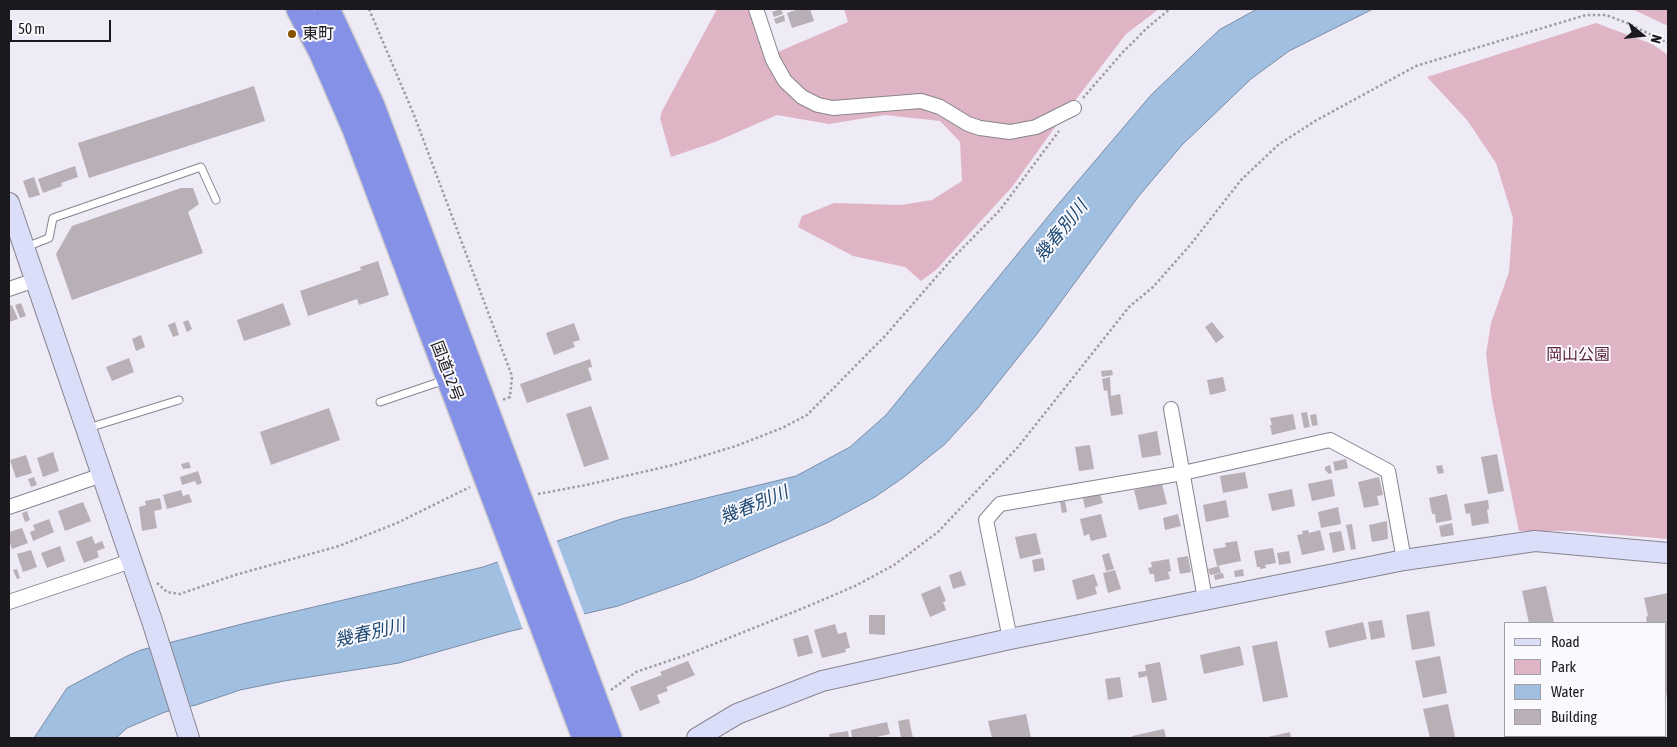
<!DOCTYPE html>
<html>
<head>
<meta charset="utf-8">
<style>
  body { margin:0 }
  #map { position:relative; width:1677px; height:747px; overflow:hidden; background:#eeeaf6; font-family:"Asap Condensed",sans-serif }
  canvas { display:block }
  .frame { position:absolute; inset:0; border:10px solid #1b191d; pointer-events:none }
  .legend { position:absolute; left:1504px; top:622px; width:162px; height:115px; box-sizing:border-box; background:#faf9fe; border:1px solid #a19fa4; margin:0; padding:6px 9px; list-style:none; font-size:15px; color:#1b191d }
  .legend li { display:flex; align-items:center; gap:10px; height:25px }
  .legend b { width:25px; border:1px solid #a19fa4 }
  .north { position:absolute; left:1617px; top:10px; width:50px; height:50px; -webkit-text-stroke:4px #faf9fe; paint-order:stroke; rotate:106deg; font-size:14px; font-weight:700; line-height:20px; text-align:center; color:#1b191d }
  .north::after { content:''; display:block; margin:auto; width:18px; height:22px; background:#1b191d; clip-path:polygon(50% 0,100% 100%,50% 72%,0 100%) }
  .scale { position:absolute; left:10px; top:20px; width:101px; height:22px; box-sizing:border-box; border:2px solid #1b191d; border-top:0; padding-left:6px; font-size:15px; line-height:18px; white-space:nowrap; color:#1b191d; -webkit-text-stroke:4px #faf9fe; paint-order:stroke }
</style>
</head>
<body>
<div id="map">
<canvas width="1677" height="747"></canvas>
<div class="frame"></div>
<ul class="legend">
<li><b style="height:6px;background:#dadef8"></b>Road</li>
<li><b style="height:14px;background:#dfb5c6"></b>Park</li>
<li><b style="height:14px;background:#a1bfe0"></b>Water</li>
<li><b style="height:14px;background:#b8afb7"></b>Building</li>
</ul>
<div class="north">N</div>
<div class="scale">50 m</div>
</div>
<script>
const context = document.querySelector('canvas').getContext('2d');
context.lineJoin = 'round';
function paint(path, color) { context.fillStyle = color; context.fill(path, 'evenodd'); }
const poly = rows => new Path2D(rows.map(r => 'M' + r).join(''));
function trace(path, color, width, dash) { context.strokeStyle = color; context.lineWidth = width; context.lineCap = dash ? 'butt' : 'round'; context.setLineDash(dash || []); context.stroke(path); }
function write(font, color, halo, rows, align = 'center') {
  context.font = font + ' "Asap Condensed","Noto Sans JP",sans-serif'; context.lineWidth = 4; context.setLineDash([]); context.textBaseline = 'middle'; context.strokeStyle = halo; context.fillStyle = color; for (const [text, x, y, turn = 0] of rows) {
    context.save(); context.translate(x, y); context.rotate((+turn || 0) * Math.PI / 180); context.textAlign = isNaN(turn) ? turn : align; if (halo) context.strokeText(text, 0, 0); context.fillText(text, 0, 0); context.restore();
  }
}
const green = poly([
  [717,9,751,9,766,57,848,22,844,9,1159,9,1126,34,1058,123,1012,187,936,270,921,281,905,267,853,256,798,227,802,216,834,203,901,205,932,200,962,181,960,142,940,121,885,115,829,124,777,115,715,142,671,157,660,118,662,111],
  [1632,9,1668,9,1668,26],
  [1596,23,1652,44,1668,55,1668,539,1573,531,1519,531,1492,400,1486,354,1491,323,1509,272,1513,218,1496,163,1467,120,1427,77]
]);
const water = poly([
  [1257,9,1373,9,1289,51,1251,79,1182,145,1138,197,1040,330,977,409,945,444,904,477,875,497,827,523,691,580,618,606,507,632,399,663,284,681,240,690,196,705,165,712,127,728,116,738,34,738,67,688,127,656,141,650,246,623,483,567,621,519,796,476,850,447,886,415,1055,208,1151,95,1219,30,1257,9]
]);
const pier = poly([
  [556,539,585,616,523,630,497,560]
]);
const building = poly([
  [781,9,783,14,774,17,772,12],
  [799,9,810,9,814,21,792,28,787,13],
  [784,15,785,21,776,24,774,19],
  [254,86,265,121,89,178,78,143],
  [75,166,78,177,61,183,62,186,43,193,38,179],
  [34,177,40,195,29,198,23,181],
  [181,188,193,188,199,204,188,212,203,253,72,300,56,254,72,226],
  [378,261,389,295,359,305,357,299,308,316,300,291,361,270,360,267],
  [21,303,26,316,20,318,15,305],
  [283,303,291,325,244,341,237,320],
  [12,305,18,319,9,322,9,306],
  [188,320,192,329,187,332,183,322],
  [175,322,179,335,173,337,168,325],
  [1212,322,1224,337,1216,343,1205,327],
  [574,323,580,340,573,342,575,347,554,355,546,333],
  [141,335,145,347,136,351,132,339],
  [129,358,134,372,112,381,106,367],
  [590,359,592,367,588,368,592,380,527,403,520,384],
  [1112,370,1113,375,1102,377,1101,371],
  [1110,377,1111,396,1120,394,1123,414,1111,416,1107,390,1104,391,1102,379],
  [1223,377,1226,391,1210,395,1207,380],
  [591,406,609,459,584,467,566,414],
  [329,408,340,440,271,465,260,432],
  [1307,412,1310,427,1304,428,1301,413],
  [1293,414,1296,429,1272,435,1270,425,1272,425,1270,418],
  [1316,414,1318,425,1312,426,1310,415],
  [1157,431,1161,455,1142,458,1138,435],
  [1090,445,1094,469,1079,471,1075,447],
  [53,452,59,471,43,477,37,458],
  [1497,454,1504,491,1488,494,1481,457],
  [26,455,32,473,16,478,10,460],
  [1346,459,1348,468,1335,471,1333,462],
  [189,462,191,468,183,469,181,464],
  [1330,465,1332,473,1329,474,1325,470,1325,467],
  [1442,465,1444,473,1438,474,1436,466],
  [198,471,202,483,197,485,195,481,182,485,180,477],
  [1245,472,1248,488,1223,493,1220,476],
  [34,477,37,485,31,487,28,479],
  [1379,477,1383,495,1377,496,1379,505,1364,508,1358,482],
  [1332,479,1335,496,1312,501,1308,484],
  [1162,484,1167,504,1139,510,1134,490],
  [1292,489,1295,506,1272,511,1268,494],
  [181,490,183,496,189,494,192,502,167,509,163,495],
  [1100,494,1103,503,1085,508,1083,498],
  [1447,494,1452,520,1436,523,1435,514,1432,514,1429,498],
  [160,498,162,509,154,511,157,528,142,531,139,507,146,505,145,501],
  [1226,500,1229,517,1206,522,1203,505],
  [1488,500,1489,509,1487,510,1489,523,1472,526,1470,513,1466,514,1464,504],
  [1065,501,1067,512,1062,513,1060,502],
  [83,502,91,521,65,531,58,511],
  [1338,507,1341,524,1321,528,1318,512],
  [27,511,30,520,25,522,22,513],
  [1101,514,1107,537,1091,541,1089,534,1084,536,1080,519],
  [1178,514,1181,526,1165,530,1163,518],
  [49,519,54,532,33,541,30,532,35,530,33,525],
  [1387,521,1388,539,1372,542,1369,525],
  [1452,523,1454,535,1441,537,1439,526],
  [1352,524,1356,549,1351,550,1346,525],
  [22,528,28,543,12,549,9,540,9,532],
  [1308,530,1309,533,1320,530,1325,550,1302,555,1297,535,1303,534,1302,531],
  [1341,531,1345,550,1333,553,1329,533],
  [1036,533,1041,554,1020,559,1015,537],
  [92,536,95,544,102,541,105,548,97,551,99,557,84,563,76,542],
  [1237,541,1241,561,1217,566,1213,549,1226,547,1225,543],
  [60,546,65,561,47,568,41,553],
  [1273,548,1276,563,1265,565,1266,568,1260,569,1260,567,1257,567,1254,551],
  [31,550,37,567,23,572,17,554],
  [1289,551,1291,563,1279,565,1277,553],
  [1109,553,1114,569,1106,571,1102,555],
  [1188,556,1191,572,1180,574,1177,558],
  [1043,558,1045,570,1034,572,1032,560],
  [1169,559,1171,571,1168,572,1170,579,1155,582,1154,574,1150,574,1148,568,1152,567,1151,562],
  [1219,566,1221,573,1210,575,1208,569],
  [17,569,20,578,17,579,13,570],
  [1243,569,1244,576,1235,577,1234,571],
  [1115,570,1121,589,1108,593,1103,573],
  [961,571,966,585,953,589,949,575],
  [1223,573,1224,578,1215,580,1214,575],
  [1094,574,1098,586,1095,587,1097,594,1077,600,1072,580],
  [940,586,946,601,943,602,946,610,930,617,921,594],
  [1546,586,1554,623,1529,623,1522,591],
  [1668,593,1668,699,1667,699,1666,692,1666,623,1647,623,1646,617,1648,616,1644,598],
  [1429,611,1435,646,1412,650,1406,615],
  [869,615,885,615,885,635,869,634],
  [1382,620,1385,637,1371,640,1368,622],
  [1363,622,1367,639,1329,648,1325,631],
  [835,624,838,634,846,632,850,648,845,649,846,652,822,658,814,630],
  [808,635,813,653,798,657,793,639],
  [1277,641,1288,697,1263,702,1252,646],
  [1240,646,1244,665,1204,674,1200,655],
  [1440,656,1447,693,1423,698,1415,661],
  [688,661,695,675,666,687,668,691,657,695,660,703,640,711,630,687,662,675,660,672],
  [1160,662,1167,700,1152,703,1147,676,1139,678,1138,672,1146,671,1145,665],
  [1120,677,1123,697,1108,700,1105,679],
  [1448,704,1455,737,1430,738,1423,709],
  [1026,714,1031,738,992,738,988,721],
  [909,719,913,738,901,738,898,721],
  [887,722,890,734,872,738,852,738,851,730],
  [1164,729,1166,738,1133,738,1132,736],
  [848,731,849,738,830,738,829,734],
  [1290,732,1291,738,1268,738,1268,737]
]);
const path = poly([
  [369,9,414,115,512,376,510,397,502,400],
  [1083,98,1123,52,1147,28,1170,9],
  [538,494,586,485,673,465,736,446,782,428,807,415,885,336,952,259,1000,210,1059,131],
  [157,583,167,592,180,594,235,575,339,546,397,523,470,487],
  [611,690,636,672,689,654,806,607,855,586,894,565,938,532,1018,447,1129,307,1153,287,1191,244,1241,180,1278,145,1315,121,1416,66,1586,15,1606,15,1627,23,1668,43]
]);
const lane = poly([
  [26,247,49,238,53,218,201,167,216,200],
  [380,402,445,380],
  [88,428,179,400]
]);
const street = poly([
  [756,9,773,60,785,81,802,97,818,105,833,108,921,101,940,107,968,124,980,128,1010,132,1036,127,1074,108],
  [9,289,35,280],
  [1171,409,1205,599],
  [9,507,102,475],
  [9,602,131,561],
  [1010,639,986,520,1000,504,1183,473,1330,440,1388,471,1404,560]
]);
const secondary = poly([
  [9,203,152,621,189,738],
  [697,738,737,714,822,681,1010,639,1404,560,1535,541,1668,553]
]);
const highway = poly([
  [299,9,322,53,355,129,585,738],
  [327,9,372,106,609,738]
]);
const markers = [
  [292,34,5,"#885300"]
];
const poiNames = [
  ["東町",302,34]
];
const parkNames = [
  ["岡山公園",1578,355]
];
const streetNames = [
  ["国道12号",447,371,69]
];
const waterNames = [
  ["幾春別川",1061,231,-51],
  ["幾春別川",754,505,-22],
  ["幾春別川",370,633,-13]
];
paint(green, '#dfb5c6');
paint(water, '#a1bfe0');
trace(water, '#798da6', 1);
paint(pier, '#eeeaf6');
paint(building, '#b8afb7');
trace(lane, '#88848f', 9);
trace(street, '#88848f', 16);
trace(secondary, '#88848f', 22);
trace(highway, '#cdcccd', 28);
trace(path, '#9f9ca5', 2.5, [2.5, 2.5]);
trace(lane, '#fff', 7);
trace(street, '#fff', 14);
trace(secondary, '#dadef8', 20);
trace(highway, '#8591e7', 25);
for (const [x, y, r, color] of markers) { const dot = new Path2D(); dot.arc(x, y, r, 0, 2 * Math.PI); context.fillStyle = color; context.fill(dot); trace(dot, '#faf9fe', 2); }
write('16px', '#1b191d', '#faf9fe', poiNames, 'left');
write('16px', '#5a243e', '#faf9fe', parkNames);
write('16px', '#1b191d', '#faf9fe', streetNames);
write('italic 18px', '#1d4872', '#faf9fe', waterNames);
</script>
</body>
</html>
